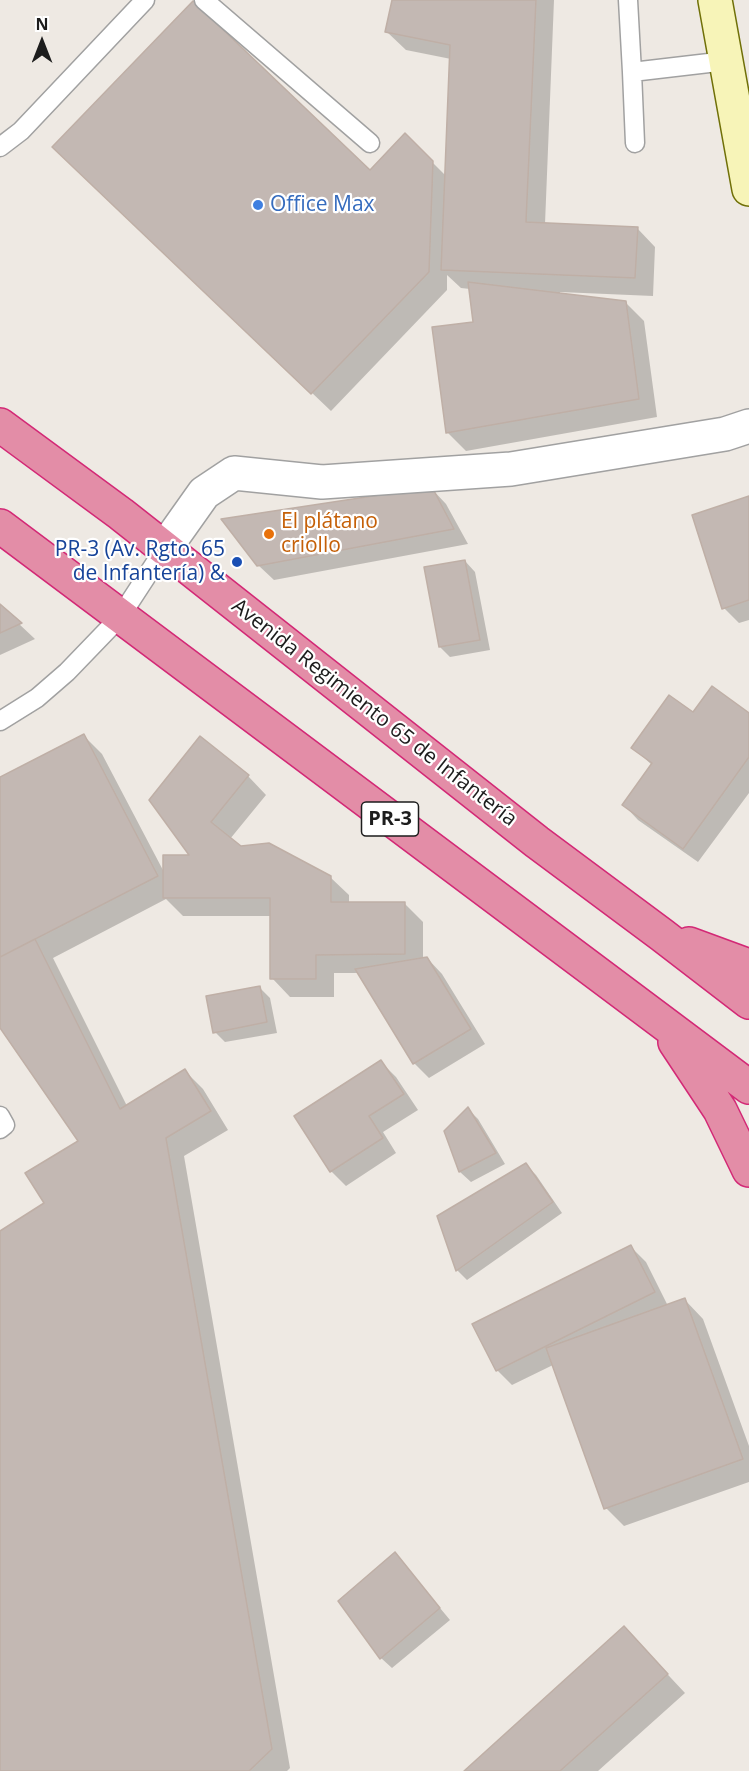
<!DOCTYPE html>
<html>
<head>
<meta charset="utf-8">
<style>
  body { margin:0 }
  #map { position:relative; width:749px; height:1771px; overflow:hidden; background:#eee9e3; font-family:"Open Sans",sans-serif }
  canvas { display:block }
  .north { position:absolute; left:12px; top:12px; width:60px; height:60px; -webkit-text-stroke:4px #fff; paint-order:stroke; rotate:0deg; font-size:16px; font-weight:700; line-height:24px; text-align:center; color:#1d1d1d }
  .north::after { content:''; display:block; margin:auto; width:21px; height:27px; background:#1d1d1d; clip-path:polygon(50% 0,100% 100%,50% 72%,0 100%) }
</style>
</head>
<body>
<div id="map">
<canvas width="749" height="1771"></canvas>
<div class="north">N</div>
</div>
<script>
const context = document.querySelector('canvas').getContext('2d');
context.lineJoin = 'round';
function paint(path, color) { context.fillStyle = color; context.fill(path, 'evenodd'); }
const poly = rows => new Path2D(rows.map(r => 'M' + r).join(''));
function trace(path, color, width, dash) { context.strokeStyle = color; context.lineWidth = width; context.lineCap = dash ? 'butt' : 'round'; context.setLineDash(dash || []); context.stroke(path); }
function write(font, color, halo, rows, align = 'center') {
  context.font = font + ' "Open Sans",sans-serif'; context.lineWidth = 4.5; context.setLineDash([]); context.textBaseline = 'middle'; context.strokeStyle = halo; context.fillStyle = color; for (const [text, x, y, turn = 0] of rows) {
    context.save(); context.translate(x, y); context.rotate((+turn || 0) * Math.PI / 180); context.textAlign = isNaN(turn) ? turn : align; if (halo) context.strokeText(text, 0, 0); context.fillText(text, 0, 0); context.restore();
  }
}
const shadow = poly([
  [393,0,554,0,545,224,637,228,655,247,653,296,560,292,560,295,625,302,644,321,657,417,466,451,447,432,475,323,470,289,461,288,447,275,447,290,331,411,73,165,370,172,405,135,446,176,451,59,406,50,387,32],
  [431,488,446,504,468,544,274,580,258,565],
  [749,498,749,620,739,623,724,608],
  [465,561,475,572,490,650,450,657,440,647],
  [0,606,35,639,0,655],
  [694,714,749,714,749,793,698,862,638,820,624,805,652,765,633,748],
  [84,736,102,754,165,874,192,856,151,800,248,776,266,795,230,839,240,847,330,877,349,895,349,903,404,903,423,922,423,959,427,958,442,974,485,1044,429,1078,414,1063,359,973,334,973,334,997,290,997,272,978,271,916,183,916,166,899,53,958,127,1106,185,1071,203,1089,228,1130,184,1156,290,1768,287,1771,0,1771,0,1233,47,1204,80,1141,0,1025,0,779],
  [260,988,270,998,277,1033,225,1042,215,1032],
  [381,1062,396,1077,418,1110,383,1132,396,1153,346,1186,331,1171],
  [468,1109,478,1119,505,1164,471,1182,460,1172,445,1131],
  [526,1165,536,1175,562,1213,467,1280,457,1270],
  [631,1247,646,1262,668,1306,685,1300,703,1319,749,1446,749,1482,624,1526,606,1508,553,1365,512,1385,497,1370,474,1324],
  [395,1554,450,1620,392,1668,381,1658],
  [642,1647,685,1693,598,1771,466,1771]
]);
const building = poly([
  [392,0,536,0,526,222,638,227,635,278,441,270,450,45,385,32,392,0],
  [193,1,370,170,405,133,433,161,429,272,311,394,52,147,193,1],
  [468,282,626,301,639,399,446,433,432,327,473,322,468,282],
  [432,487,454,529,257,566,221,519,432,487],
  [749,496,749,600,722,609,692,515,749,496],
  [465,560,480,640,439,647,424,567,465,560],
  [0,604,22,623,0,633,0,604],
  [712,686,749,713,749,757,683,849,622,805,652,763,631,748,669,695,693,712,712,686],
  [84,734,158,876,0,957,0,777,84,734],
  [200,736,249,775,211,822,241,846,269,843,331,876,331,902,405,902,405,954,316,955,316,979,270,979,270,898,163,898,163,855,189,855,149,800,200,736],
  [35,939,120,1109,185,1069,211,1111,166,1138,272,1749,249,1771,0,1771,0,1231,44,1203,25,1173,78,1141,0,1028,0,957,35,939],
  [427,957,471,1029,413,1064,355,969,427,957],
  [260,986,267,1022,213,1033,206,996,260,986],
  [381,1060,404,1094,369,1116,383,1138,330,1172,294,1116,381,1060],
  [468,1107,496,1153,459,1172,444,1131,468,1107],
  [526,1163,553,1202,456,1271,437,1216,526,1163],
  [631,1245,655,1292,496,1371,472,1324,631,1245],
  [685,1298,743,1459,604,1509,546,1348,685,1298],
  [395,1552,440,1608,380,1659,338,1601,395,1552],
  [624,1626,668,1674,560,1771,464,1771,624,1626]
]);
const lane = poly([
  [204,0,370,143],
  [628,0,632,72],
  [635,143,632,72,726,61],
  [0,147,21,131,145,0],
  [0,721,37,698,67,672,120,617,165,548],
  [0,1116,5,1125,0,1129]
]);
const street = poly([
  [165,548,204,493,234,473,322,482,511,469,725,434,749,426]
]);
const secondary = poly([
  [715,0,749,189]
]);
const highway = poly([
  [0,425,121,514,537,842,662,935,749,1002],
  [0,526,749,1087],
  [689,944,749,966],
  [675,1042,720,1110,749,1170]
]);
const markers = [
  [258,205,6,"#3f7fe0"],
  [269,534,6,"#e8710a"],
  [237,562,6,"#1a4fb4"]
];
const shields = [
  [390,819,57]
];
const shieldNames = [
  ["PR-3",390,819]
];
const shopNames = [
  ["Office Max",270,205]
];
const foodNames = [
  ["El plátano",281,522],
  ["criollo",281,546]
];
const transitNames = [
  ["PR-3 (Av. Rgto. 65",225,550],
  ["de Infantería) &",225,574]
];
const streetNames = [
  ["Avenida Regimiento 65 de Infantería",374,713,38]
];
paint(shadow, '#0003');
paint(building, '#c3b8b3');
trace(building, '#bfafa6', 1.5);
trace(lane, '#a1a1a1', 21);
trace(street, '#a1a1a1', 36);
trace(secondary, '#707008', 36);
trace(highway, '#d32976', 36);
trace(lane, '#fff', 18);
trace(street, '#fff', 33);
trace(secondary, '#f7f4b8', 33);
trace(highway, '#e38da7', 33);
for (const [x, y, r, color] of markers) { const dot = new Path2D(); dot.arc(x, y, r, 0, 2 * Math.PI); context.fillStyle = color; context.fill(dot); trace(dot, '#fff', 2); }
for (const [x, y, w] of shields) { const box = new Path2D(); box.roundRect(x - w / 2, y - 17, w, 34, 4.5); context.fillStyle = '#fff'; context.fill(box); trace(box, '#1d1d1d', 1.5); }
write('bold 20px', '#1d1d1d', null, shieldNames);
write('21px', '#366cbe', '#fff', shopNames, 'left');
write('21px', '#c56008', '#fff', foodNames, 'left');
write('21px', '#164399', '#fff', transitNames, 'right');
write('21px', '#1d1d1d', '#fff', streetNames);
</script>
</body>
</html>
